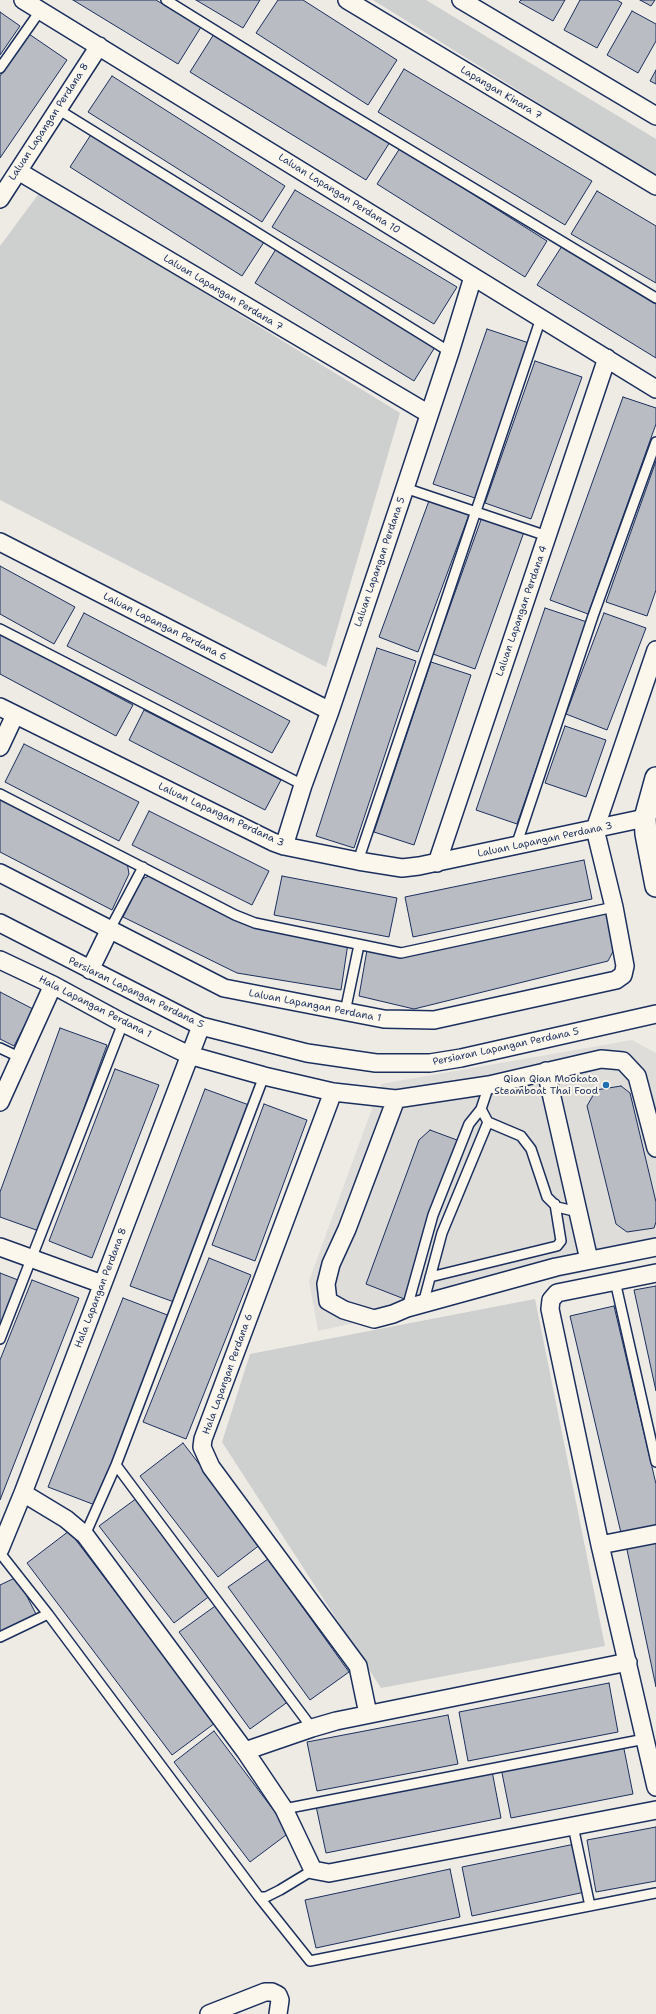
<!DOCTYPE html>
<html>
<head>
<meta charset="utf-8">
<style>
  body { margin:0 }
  canvas { display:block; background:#eeebe4 }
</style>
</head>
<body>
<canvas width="656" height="2014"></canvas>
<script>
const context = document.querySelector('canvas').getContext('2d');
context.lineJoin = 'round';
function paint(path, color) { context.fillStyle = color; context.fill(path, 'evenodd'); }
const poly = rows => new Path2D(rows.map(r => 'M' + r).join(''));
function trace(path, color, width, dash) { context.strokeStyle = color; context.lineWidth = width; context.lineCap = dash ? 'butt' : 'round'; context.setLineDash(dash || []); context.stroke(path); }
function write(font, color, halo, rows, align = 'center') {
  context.font = font + ' "Shantell Sans",sans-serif'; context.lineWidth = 4; context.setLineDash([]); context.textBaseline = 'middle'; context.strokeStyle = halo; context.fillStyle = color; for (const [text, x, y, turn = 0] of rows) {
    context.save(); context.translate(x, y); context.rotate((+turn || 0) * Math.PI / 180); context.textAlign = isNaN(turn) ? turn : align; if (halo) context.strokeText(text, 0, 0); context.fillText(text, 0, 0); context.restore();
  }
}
const built = poly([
  [632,1040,656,1053,656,1256,318,1331,309,1281,381,1084]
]);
const green = poly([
  [373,0,426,0,656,139,656,176],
  [40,192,400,413,326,667,0,500,0,246],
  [535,1299,605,1646,381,1688,222,1442,250,1354]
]);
const building = poly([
  [73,0,156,0,201,27,178,64,73,0],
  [196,0,260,0,243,28,196,0],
  [278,0,303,0,397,60,368,105,256,33,278,0],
  [521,0,565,0,553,21,519,2,521,0],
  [580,0,617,0,622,3,597,48,564,30,580,0],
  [640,0,655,0,651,6,640,0],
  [632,11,656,24,656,41,638,73,607,55,632,11],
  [0,12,20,26,0,55,0,12],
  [29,34,67,60,0,158,0,76,29,34],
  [214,34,390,142,366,180,190,72,214,34],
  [404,69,592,181,565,225,378,112,404,69],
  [656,70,656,84,650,81,656,70],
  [112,76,285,186,262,222,88,112,112,76],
  [92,133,264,242,242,276,70,167,92,133],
  [400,148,547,241,525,277,377,184,400,148],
  [295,190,457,287,434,324,272,227,295,190],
  [597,191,656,226,656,283,571,234,597,191],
  [562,246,656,304,656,358,537,285,562,246],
  [276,249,435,347,414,381,255,283,276,249],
  [487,329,529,343,475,498,433,484,487,329],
  [535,361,582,377,531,519,485,503,535,361],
  [623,397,656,408,656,424,588,614,550,600,623,397],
  [656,461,656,590,647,616,606,602,656,461],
  [430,498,470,512,418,652,379,637,430,498],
  [482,517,524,532,475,669,433,654,482,517],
  [0,566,75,607,54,644,0,614,0,566],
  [545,608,587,622,517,824,476,810,545,608],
  [84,613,290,721,272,753,67,646,84,613],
  [604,613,646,628,607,730,566,714,604,613],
  [0,633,133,705,116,736,0,674,0,633],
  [377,648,416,661,354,848,316,836,377,648],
  [431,662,471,675,414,845,374,832,431,662],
  [144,710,281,780,265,810,129,740,144,710],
  [565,726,606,740,586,797,545,783,565,726],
  [24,744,139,802,119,841,5,782,24,744],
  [0,795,127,862,129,874,112,910,0,852,0,795],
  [149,811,269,871,252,905,132,845,149,811],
  [584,860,592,899,413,937,405,897,584,860],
  [154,874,250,926,348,943,341,990,237,973,123,917,142,879,154,874],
  [282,876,397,898,389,937,274,915,282,876],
  [608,913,618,942,608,961,414,1009,359,996,367,950,401,956,608,913],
  [0,992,33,1009,14,1046,0,1039,0,992],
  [60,1028,107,1045,39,1231,0,1217,0,1192,60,1028],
  [115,1069,159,1085,92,1258,49,1241,115,1069],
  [621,1086,630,1093,656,1202,656,1222,654,1228,627,1232,616,1224,587,1106,596,1090,621,1086],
  [205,1089,249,1105,174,1302,130,1286,205,1089],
  [264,1104,307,1120,255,1261,212,1245,264,1104],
  [430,1130,465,1143,407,1300,366,1284,419,1140,430,1130],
  [209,1258,251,1275,186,1439,143,1422,209,1258],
  [0,1273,18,1280,0,1327,0,1273],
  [32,1280,79,1298,0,1500,0,1360,32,1280],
  [656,1286,656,1391,634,1290,656,1286],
  [123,1298,170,1316,95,1505,48,1487,123,1298],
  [614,1306,656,1484,656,1525,621,1533,570,1316,614,1306],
  [183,1443,261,1544,218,1577,140,1476,183,1443],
  [137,1498,211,1595,174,1623,99,1526,137,1498],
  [69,1531,215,1723,172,1755,27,1563,69,1531],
  [656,1539,656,1687,626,1545,656,1539],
  [268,1559,349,1672,310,1700,228,1587,268,1559],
  [17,1577,37,1616,0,1634,0,1585,17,1577],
  [218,1604,289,1701,250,1729,179,1632,218,1604],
  [609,1683,618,1732,468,1761,459,1712,609,1683],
  [448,1715,458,1764,317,1791,307,1742,448,1715],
  [214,1731,290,1832,250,1862,174,1762,214,1731],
  [623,1744,633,1794,511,1818,501,1768,623,1744],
  [492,1771,501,1818,326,1853,316,1806,492,1771],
  [656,1827,656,1881,596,1892,587,1840,656,1827],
  [575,1844,585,1892,472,1916,462,1867,575,1844],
  [450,1869,460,1917,316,1948,305,1900,450,1869]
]);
const service = poly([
  [166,0,332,103,656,298],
  [0,68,40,11],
  [59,110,450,352],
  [405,488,547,536],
  [0,629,303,785],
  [0,794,235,915,255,923,401,953,614,907],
  [516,846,593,616,656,442],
  [358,861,541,318],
  [109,931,143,867],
  [345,1012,359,945],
  [0,1048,19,1057],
  [264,1076,116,1465,312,1728],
  [481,1109,488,1122,521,1136,531,1149,547,1197,557,1207,578,1212],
  [430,1277,557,1246,561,1241,555,1204],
  [615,1281,656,1462],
  [423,1304,442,1233,488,1122],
  [407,1308,433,1215,469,1124,481,1109,489,1085],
  [0,1339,123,1023],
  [85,1535,116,1465],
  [0,1553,48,1614,259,1897,266,1897,280,1890,313,1870],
  [0,1637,48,1614],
  [284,1809,645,1739],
  [573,1826,590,1906],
  [259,1897,310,1961,656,1893]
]);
const minor = poly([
  [23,0,656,389],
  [347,0,656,186],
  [461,0,656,116],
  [18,171,429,414],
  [0,199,99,46],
  [0,542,330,711],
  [0,707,273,842,284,846,358,861,402,868,419,866,645,818],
  [0,747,15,715],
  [284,846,303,785,330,711,405,488,450,352,473,277],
  [437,863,607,358],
  [0,873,224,988,384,1019,434,1020,616,980,623,975,625,966,614,907,595,829,656,650],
  [0,923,201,1026,307,1053,376,1063,430,1063,461,1058,656,1014],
  [0,960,53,985,123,1023,189,1055,264,1076,333,1092,396,1099,489,1085,601,1059,623,1061,637,1076,656,1148],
  [90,970,109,931],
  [546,1071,589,1260],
  [333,1092,203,1439,202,1447,211,1467,358,1666,368,1714],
  [396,1099,347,1229,331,1264,326,1284,328,1301,344,1310,374,1319,393,1314,407,1308,556,1267,656,1247],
  [0,1102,53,985],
  [0,1247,102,1284],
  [656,1273,557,1293,551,1300,550,1309,600,1545,656,1787],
  [23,1493,66,1519,85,1535,245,1751,284,1809,313,1870,329,1873,656,1810],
  [600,1545,656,1534],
  [0,1549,23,1493,201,1026],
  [245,1751,312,1728,336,1721,628,1662],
  [209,2014,265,1992,272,1992,278,1995,280,2000,278,2014]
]);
const tertiary = poly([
  [656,778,645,818,646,834,656,886]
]);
const markers = [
  [606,1085,4,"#1f6fb2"]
];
const streetNames = [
  ["Lapangan Kinara 7",501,93,31],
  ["Laluan Lapangan Perdana 8",49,122,-57],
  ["Laluan Lapangan Perdana 10",339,194,32],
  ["Laluan Lapangan Perdana 7",223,293,31],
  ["Laluan Lapangan Perdana 5",380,562,-71],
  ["Laluan Lapangan Perdana 4",522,611,-71],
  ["Laluan Lapangan Perdana 6",165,627,27],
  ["Laluan Lapangan Perdana 3",221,815,25],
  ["Laluan Lapangan Perdana 3",545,840,-12],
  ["Persiaran Lapangan Perdana 5",136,993,26],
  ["Laluan Lapangan Perdana 1",315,1006,11],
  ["Hala Lapangan Perdana 1",95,1007,27],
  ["Persiaran Lapangan Perdana 5",506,1047,-12],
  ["Hala Lapangan Perdana 8",101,1288,-69],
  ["Hala Lapangan Perdana 6",228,1374,-70]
];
const poiNames = [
  ["Qian Qian Mookata",598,1079],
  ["Steamboat Thai Food",598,1091]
];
paint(built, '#deddda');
paint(green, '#cecfcf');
paint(building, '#b9bcc3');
trace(building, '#1b2f5e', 1);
trace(service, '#1b2f5e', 12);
trace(minor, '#1b2f5e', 20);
trace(tertiary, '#1b2f5e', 24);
trace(service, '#fbf7ec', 9);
trace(minor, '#fbf7ec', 17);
trace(tertiary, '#fbf7ec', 21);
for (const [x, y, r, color] of markers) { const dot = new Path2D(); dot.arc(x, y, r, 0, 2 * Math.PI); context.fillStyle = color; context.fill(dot); trace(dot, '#fbf7ec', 1.5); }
write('10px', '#1b2f5e', '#fbf7ec', streetNames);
write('10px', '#1b2f5e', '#fbf7ec', poiNames, 'right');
</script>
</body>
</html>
